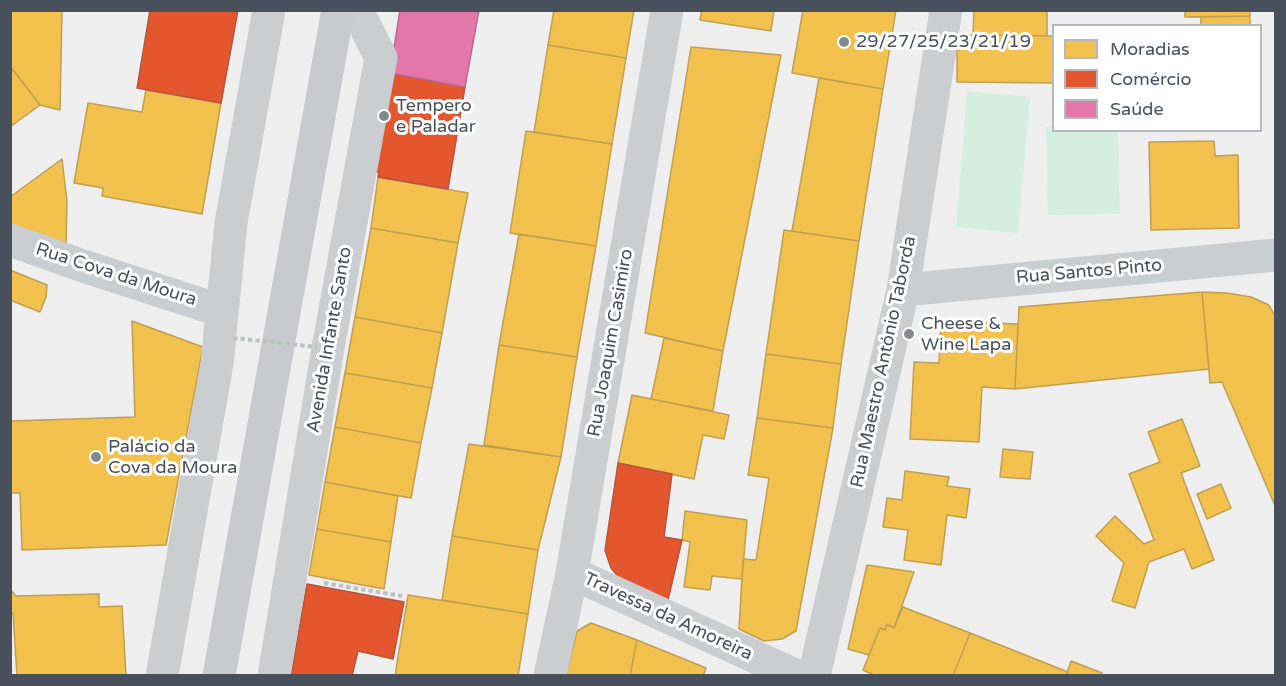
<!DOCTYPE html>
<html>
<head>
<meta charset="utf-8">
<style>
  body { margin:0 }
  #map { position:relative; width:1286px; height:686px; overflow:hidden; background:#f0efef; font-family:"Varela Round",sans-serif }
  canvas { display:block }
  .frame { position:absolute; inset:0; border:12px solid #47505b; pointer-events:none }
  .legend { position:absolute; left:1052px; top:24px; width:210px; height:108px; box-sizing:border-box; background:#fff; border:2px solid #b5b9bd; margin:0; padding:8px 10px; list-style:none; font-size:18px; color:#47505b }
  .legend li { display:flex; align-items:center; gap:12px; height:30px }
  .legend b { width:30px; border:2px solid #b5b9bd }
</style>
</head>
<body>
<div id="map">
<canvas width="1286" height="686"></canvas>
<div class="frame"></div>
<ul class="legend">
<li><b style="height:16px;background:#f2c14e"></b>Moradias</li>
<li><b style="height:16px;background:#e4572e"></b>Comércio</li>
<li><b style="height:16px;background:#e377a8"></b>Saúde</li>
</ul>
</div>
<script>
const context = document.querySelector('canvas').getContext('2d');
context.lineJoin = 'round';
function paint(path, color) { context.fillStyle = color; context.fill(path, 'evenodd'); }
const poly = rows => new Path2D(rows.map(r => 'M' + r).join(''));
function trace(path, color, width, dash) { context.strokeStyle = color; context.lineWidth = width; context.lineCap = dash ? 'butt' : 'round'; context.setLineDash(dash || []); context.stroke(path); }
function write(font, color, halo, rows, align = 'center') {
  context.font = font + ' "Varela Round",sans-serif'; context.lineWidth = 6; context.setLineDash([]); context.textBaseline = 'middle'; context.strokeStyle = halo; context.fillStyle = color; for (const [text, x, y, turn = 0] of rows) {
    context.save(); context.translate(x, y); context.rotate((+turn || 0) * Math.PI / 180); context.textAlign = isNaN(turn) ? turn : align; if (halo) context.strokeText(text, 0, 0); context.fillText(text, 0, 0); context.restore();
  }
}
const green = poly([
  [967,91,1030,97,1018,233,956,227],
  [1046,127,1053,127,1054,130,1118,131,1120,214,1048,215]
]);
const homes = poly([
  [10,10,62,10,60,110,40,105,10,66,10,10],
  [554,10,634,10,626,58,548,45,554,10],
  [702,10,774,10,771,31,700,20,702,10],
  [803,10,896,10,883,89,792,73,803,10],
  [974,10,1047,10,1047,36,973,35,974,10],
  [1185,10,1250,10,1250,16,1185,17,1185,10],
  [1250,16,1250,26,1201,26,1201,17,1250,16],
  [957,35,1054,36,1054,83,957,82,957,35],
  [548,45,626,58,612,144,534,132,548,45],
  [691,47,781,55,723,351,645,333,691,47],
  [10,66,40,105,10,127,10,66],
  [819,78,883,89,859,241,792,231,819,78],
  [146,90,221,103,202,214,102,196,103,188,74,183,88,103,142,112,146,90],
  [526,131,612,144,596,246,510,233,526,131],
  [1214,141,1215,156,1238,155,1239,228,1151,230,1149,142,1214,141],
  [62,159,67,201,66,243,10,226,10,197,62,159],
  [378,177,468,193,458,243,371,228,378,177],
  [371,228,458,243,442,333,355,317,371,228],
  [784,230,859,241,841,364,766,354,784,230],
  [519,234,596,246,577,357,499,345,519,234],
  [10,270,47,285,46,297,40,312,10,300,10,270],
  [1202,292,1209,369,1015,389,1019,307,1202,292],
  [1202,292,1227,293,1251,297,1269,305,1276,318,1276,508,1222,382,1210,383,1202,292],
  [355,317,442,333,432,388,345,373,355,317],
  [132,321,203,347,166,545,22,550,20,493,10,493,10,421,135,417,132,321],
  [941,321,1018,324,1015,389,982,387,979,442,910,439,914,362,939,363,941,321],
  [664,338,723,351,713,411,651,399,664,338],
  [499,345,577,357,561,457,484,445,499,345],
  [766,354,841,364,833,428,757,418,766,354],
  [345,373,432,388,421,443,335,427,345,373],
  [632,395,729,415,724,439,703,435,694,479,618,463,632,395],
  [757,418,833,428,796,631,782,639,764,641,739,629,743,559,756,560,769,478,748,475,757,418],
  [1182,419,1200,466,1181,473,1214,560,1192,569,1184,549,1149,562,1135,608,1112,601,1124,563,1096,536,1115,516,1144,544,1154,540,1129,474,1160,462,1148,432,1182,419],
  [335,427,421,443,411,498,325,482,335,427],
  [469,444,561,457,538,550,452,536,469,444],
  [1003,449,1033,452,1030,479,1000,477,1003,449],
  [905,471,949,477,947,486,970,489,966,518,947,515,941,565,904,560,908,530,883,527,887,498,902,500,905,471],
  [325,482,398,496,391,542,317,529,325,482],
  [1221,484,1231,508,1207,519,1197,494,1221,484],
  [685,511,747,520,742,579,712,576,710,590,684,587,690,542,682,540,685,511],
  [317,529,391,542,384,589,309,575,317,529],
  [452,536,538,550,528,614,442,600,452,536],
  [867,565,914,572,894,628,887,624,885,630,880,628,869,655,848,649,867,565],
  [10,589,16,596,99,594,99,607,122,606,126,676,17,676,13,613,10,613,10,589],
  [408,595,528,614,518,676,395,676,408,595],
  [903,607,970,633,953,676,876,676,863,670,880,628,885,630,887,624,894,628,903,607],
  [591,623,637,640,630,676,566,676,577,631,591,623],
  [970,633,1068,672,1066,676,953,676,970,633],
  [637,640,706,668,703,676,630,676,637,640],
  [1071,661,1102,673,1101,676,1066,676,1071,661]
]);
const shops = poly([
  [150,10,238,10,221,103,137,88,150,10],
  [390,73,465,87,448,189,378,177,379,172,373,172,390,73],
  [618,463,672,474,664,537,682,540,668,600,622,581,611,568,605,550,618,463],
  [307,584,404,602,393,659,358,651,352,676,291,676,307,584]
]);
const health = poly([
  [400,10,479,10,465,87,390,73,400,10]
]);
const path = poly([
  [324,583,402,596]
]);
const minor = poly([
  [10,240,83,266,222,311],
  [903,290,1276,255],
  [572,573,797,676],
  [162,676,217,364,231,223,269,10],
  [274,676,328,348,381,58,357,10],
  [550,676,572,573,667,10],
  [814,676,903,290,946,10]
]);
const primary = poly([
  [219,676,338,10]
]);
const pathBridge = poly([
  [233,338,317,347]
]);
const markers = [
  [844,42,6,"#82888f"],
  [384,116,6,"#82888f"],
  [909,334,6,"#82888f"],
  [96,457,6,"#82888f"]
];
const poiNames = [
  ["29/27/25/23/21/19",856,42],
  ["Tempero",396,106],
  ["e Paladar",396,127],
  ["Cheese &",921,324],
  ["Wine Lapa",921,345],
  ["Palácio da",108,447],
  ["Cova da Moura",108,468]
];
const streetNames = [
  ["Rua Santos Pinto",1089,272,-5],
  ["Rua Cova da Moura",116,275,18],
  ["Avenida Infante Santo",330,340,-80],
  ["Rua Joaquim Casimiro",611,343,-80],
  ["Rua Maestro António Taborda",884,362,-78],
  ["Travessa da Amoreira",668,617,25]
];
paint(green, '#d4eee0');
paint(homes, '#f2c14e');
trace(homes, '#bf9f52', 1.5);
paint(shops, '#e4572e');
trace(shops, '#b5553c', 1.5);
paint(health, '#e377a8');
trace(health, '#b46b91', 1.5);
trace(path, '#b9c4c1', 4, [4.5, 3]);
trace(minor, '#cbced0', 33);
trace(primary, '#c7cace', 33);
trace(pathBridge, '#b9c4c1', 4, [4.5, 3]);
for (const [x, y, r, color] of markers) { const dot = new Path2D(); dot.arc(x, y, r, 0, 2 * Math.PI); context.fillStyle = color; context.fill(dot); trace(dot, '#fff', 2); }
write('18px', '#47505b', '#fff', poiNames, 'left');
write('18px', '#47505b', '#fff', streetNames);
</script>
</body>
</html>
